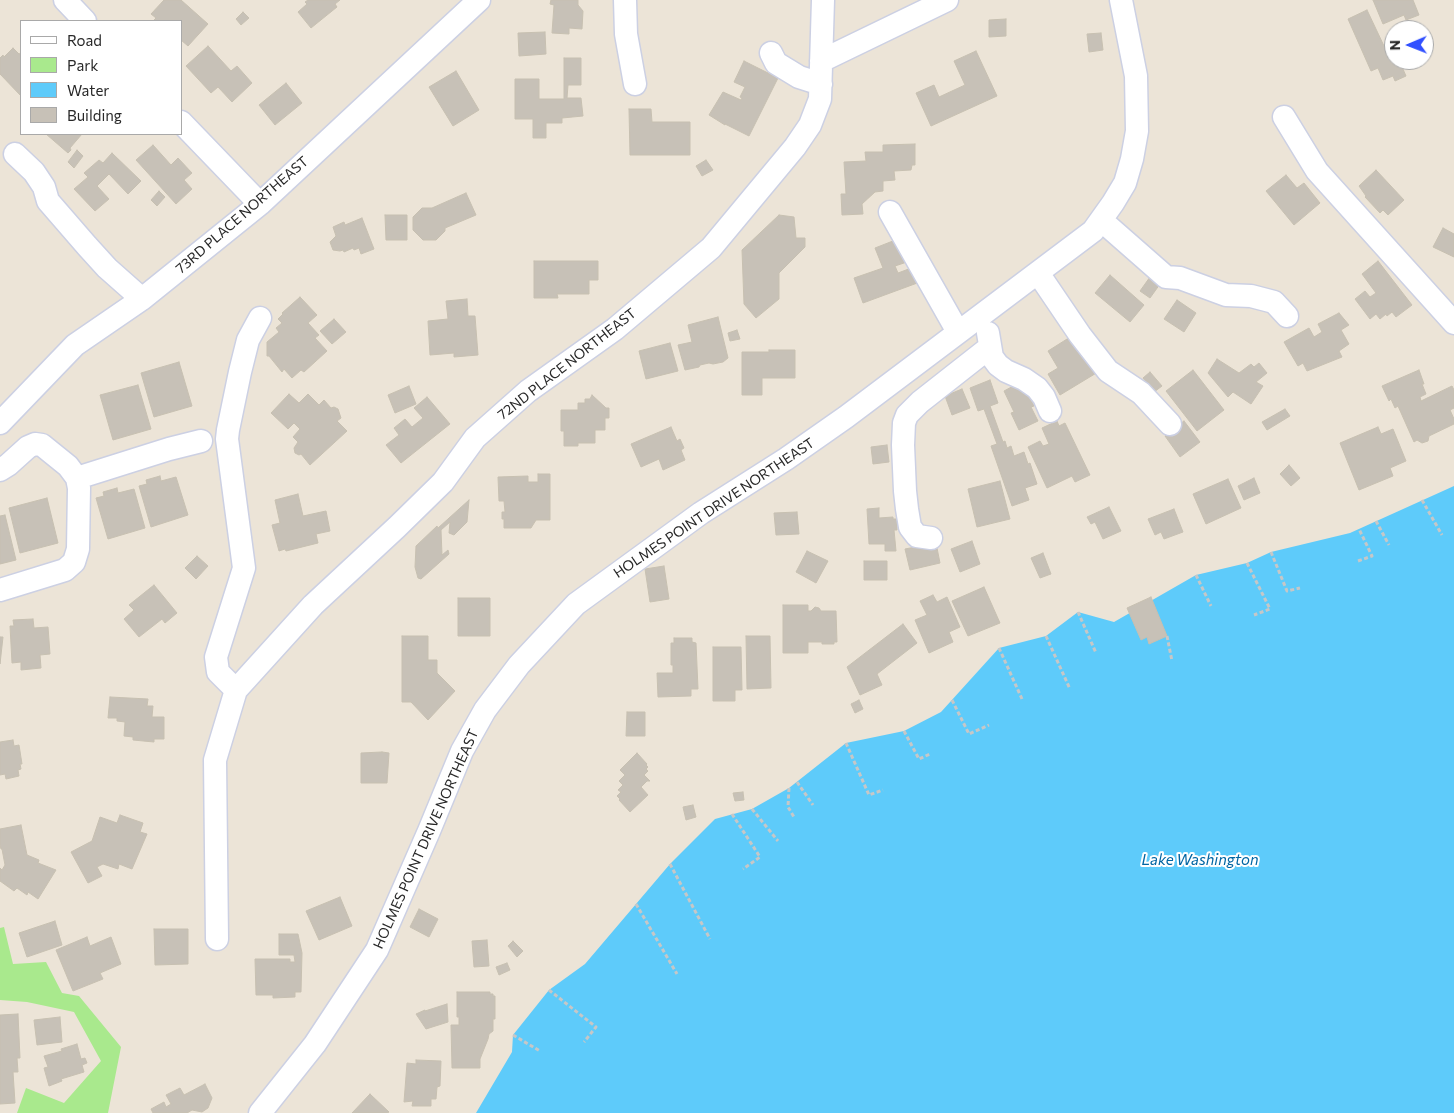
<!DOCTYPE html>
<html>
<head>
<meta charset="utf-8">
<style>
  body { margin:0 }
  #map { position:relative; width:1454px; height:1113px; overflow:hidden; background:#ece4d7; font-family:Commissioner,sans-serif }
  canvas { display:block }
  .legend { position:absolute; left:20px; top:20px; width:162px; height:115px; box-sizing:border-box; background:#fff; border:1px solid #a9a9a9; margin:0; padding:6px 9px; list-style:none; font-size:15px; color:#282828 }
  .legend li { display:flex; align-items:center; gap:10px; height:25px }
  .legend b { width:25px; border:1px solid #a9a9a9 }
  .north { position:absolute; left:1384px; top:20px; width:50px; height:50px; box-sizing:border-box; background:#fff; border:1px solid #a9a9a9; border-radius:50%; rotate:269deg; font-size:14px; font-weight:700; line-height:20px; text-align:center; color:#282828 }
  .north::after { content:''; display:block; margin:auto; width:18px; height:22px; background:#3150ff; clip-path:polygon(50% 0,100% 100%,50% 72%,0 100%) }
</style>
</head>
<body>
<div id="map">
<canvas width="1454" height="1113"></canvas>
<ul class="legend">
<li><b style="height:6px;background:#fff"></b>Road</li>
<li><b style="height:14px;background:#a9e98d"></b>Park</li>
<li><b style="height:14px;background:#5ecbfa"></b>Water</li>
<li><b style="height:14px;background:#c7c1b7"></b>Building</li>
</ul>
<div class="north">N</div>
</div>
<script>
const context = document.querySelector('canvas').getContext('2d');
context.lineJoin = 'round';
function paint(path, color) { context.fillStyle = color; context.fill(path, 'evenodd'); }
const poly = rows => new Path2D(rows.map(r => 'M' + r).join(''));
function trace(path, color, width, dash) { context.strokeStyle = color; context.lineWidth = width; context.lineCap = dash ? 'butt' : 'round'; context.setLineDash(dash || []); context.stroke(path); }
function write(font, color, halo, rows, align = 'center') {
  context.font = font + ' Commissioner,sans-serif'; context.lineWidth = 4; context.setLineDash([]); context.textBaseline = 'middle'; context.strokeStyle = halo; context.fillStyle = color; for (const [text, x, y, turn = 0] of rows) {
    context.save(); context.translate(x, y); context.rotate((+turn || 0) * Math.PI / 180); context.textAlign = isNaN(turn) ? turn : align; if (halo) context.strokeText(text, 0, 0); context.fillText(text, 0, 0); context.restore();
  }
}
const green = poly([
  [4,927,13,964,46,962,62,993,79,996,121,1047,108,1113,17,1113,26,1088,64,1103,101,1061,74,1012,27,1002,0,1000,0,928]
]);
const water = poly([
  [1454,486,1454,1113,476,1113,512,1052,513,1035,549,990,585,964,670,864,715,819,752,809,789,788,846,743,904,731,941,712,999,648,1046,636,1078,612,1114,622,1196,575,1247,563,1271,552,1350,533]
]);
const building = poly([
  [164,0,181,0,208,24,188,46,181,40,181,21,153,21,156,18,151,14,164,0],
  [308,0,340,0,335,4,337,7,311,28,298,12,307,4,305,2,308,0],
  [551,0,578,0,578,5,583,11,582,29,569,28,569,34,552,33,554,5,550,4,551,0],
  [1373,0,1413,0,1419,15,1406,20,1404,15,1383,24,1373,0],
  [1367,10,1384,46,1391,43,1394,49,1394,60,1399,60,1406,76,1395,81,1393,76,1383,80,1378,68,1371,71,1348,19,1367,10],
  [243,12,249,18,241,25,236,19,243,12],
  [1006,19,1006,36,989,37,989,20,1006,19],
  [545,32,546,54,519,56,518,33,545,32],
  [1101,33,1103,50,1089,52,1087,34,1101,33],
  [208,46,231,71,237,66,252,83,232,102,218,87,211,93,186,66,208,46],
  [13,48,19,54,21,53,21,96,0,74,0,58,3,55,4,57,13,48],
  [976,51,997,96,931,126,916,93,934,85,939,97,965,85,954,61,976,51],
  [564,58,581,58,581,85,568,85,567,98,581,98,583,116,562,118,562,123,546,123,546,138,533,138,533,119,515,119,515,79,539,79,539,99,564,99,564,58],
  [744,61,778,78,749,136,725,124,725,125,709,115,723,92,741,100,742,98,740,97,745,87,734,82,744,61],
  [456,71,479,110,453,126,429,87,456,71],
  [286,83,302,103,275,125,259,105,286,83],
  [629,109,651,109,652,122,690,122,690,155,630,155,629,109],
  [46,134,82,134,70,148,71,150,68,153,46,134],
  [915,144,915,165,912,165,911,170,894,171,895,180,883,181,883,191,875,192,862,204,863,214,842,215,841,194,846,194,844,162,866,161,865,152,883,152,883,145,915,144],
  [153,145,171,165,178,158,192,173,184,180,192,189,176,204,136,160,153,145],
  [77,150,83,156,74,168,68,162,77,150],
  [112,153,141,181,128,194,109,174,97,186,109,199,95,211,74,189,88,177,84,173,99,160,103,163,112,153],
  [706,160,713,170,702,176,696,166,706,160],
  [1376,170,1404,200,1388,215,1383,210,1380,213,1365,197,1366,196,1359,186,1376,170],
  [1286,175,1297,188,1304,183,1320,203,1294,225,1266,191,1286,175],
  [159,191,165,197,157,206,151,200,159,191],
  [466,193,476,215,445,228,445,231,436,240,423,240,413,230,413,217,422,208,432,208,466,193],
  [385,215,407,215,407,240,386,240,385,215],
  [779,215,794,217,796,238,805,238,805,247,779,273,779,299,756,318,744,304,742,250,779,215],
  [362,218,374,249,361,254,359,248,354,250,353,248,344,252,343,250,340,251,333,250,330,242,336,236,333,227,344,222,345,225,362,218],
  [1443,228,1454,234,1454,257,1433,247,1443,228],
  [898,239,907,262,895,266,898,273,914,267,920,282,863,303,854,278,883,268,875,248,898,239],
  [534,261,598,261,598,280,589,280,589,294,557,294,558,298,534,298,534,261],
  [1378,261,1412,305,1396,317,1392,312,1387,316,1386,314,1380,319,1376,314,1370,319,1355,299,1365,291,1370,297,1376,293,1362,274,1378,261],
  [1110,275,1144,305,1130,322,1095,293,1110,275],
  [1150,277,1160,284,1150,298,1140,291,1150,277],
  [300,297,317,315,308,323,319,335,315,338,327,351,304,372,301,370,292,378,284,369,282,372,269,356,267,356,267,342,279,332,276,328,282,323,278,319,283,314,282,313,300,297],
  [467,299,468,316,475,316,478,355,454,357,454,353,430,355,428,321,448,319,446,301,467,299],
  [1177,300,1196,313,1184,332,1164,319,1177,300],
  [1339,313,1349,325,1341,330,1349,344,1339,351,1342,357,1307,371,1303,363,1298,366,1284,342,1309,328,1314,337,1322,332,1318,324,1339,313],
  [718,317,728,358,723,362,713,364,709,363,700,365,699,367,685,370,678,345,692,342,688,325,718,317],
  [334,319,346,332,332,344,320,331,334,319],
  [737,330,740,339,730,341,728,333,737,330],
  [1075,334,1098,372,1060,395,1048,374,1058,368,1048,351,1075,334],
  [670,343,678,371,646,379,639,351,670,343],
  [769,350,795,350,795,378,762,378,762,395,742,395,742,352,769,352,769,350],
  [1217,359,1239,373,1251,364,1254,367,1259,363,1267,373,1256,382,1263,386,1251,404,1233,392,1228,397,1208,373,1217,359],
  [179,362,192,406,154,417,141,373,179,362],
  [1193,370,1224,410,1197,431,1166,391,1193,370],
  [1419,370,1424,384,1422,384,1426,394,1420,397,1421,401,1452,386,1454,390,1454,408,1450,410,1454,419,1454,424,1429,436,1428,441,1422,443,1417,440,1414,442,1398,406,1395,408,1391,399,1389,401,1382,386,1419,370],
  [1150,372,1162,386,1154,392,1143,378,1150,372],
  [990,380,998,403,990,406,1003,442,1005,441,1007,448,1011,446,1014,456,1024,452,1028,464,1030,463,1037,484,1025,488,1029,500,1012,506,991,446,997,444,984,409,978,411,970,388,990,380],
  [1019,383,1024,393,1027,392,1034,406,1031,407,1038,421,1019,430,1011,413,1014,412,1004,391,1019,383],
  [138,385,151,429,113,440,100,395,138,385],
  [409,386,416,404,395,413,388,395,409,386],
  [962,389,970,408,952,415,945,396,962,389],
  [289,394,299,403,308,394,319,405,324,400,331,408,334,407,338,409,341,418,337,421,347,431,310,465,301,454,299,455,295,453,294,448,298,442,293,437,300,429,294,423,288,429,271,413,289,394],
  [592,395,606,408,609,408,609,418,605,418,605,430,595,430,595,443,578,443,578,446,564,446,564,431,561,431,561,410,578,410,578,403,585,403,585,399,590,399,592,395],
  [427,397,450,424,401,463,386,445,399,435,394,428,405,419,412,427,423,418,414,408,427,397],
  [1285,409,1290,416,1267,430,1262,422,1285,409],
  [1057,421,1059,426,1065,423,1090,475,1075,482,1072,476,1047,488,1028,447,1040,441,1043,446,1049,444,1042,428,1057,421],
  [1184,421,1200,442,1180,457,1165,436,1184,421],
  [671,427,677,441,680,439,684,448,681,450,685,460,663,470,659,459,641,467,631,444,671,427],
  [1378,427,1381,434,1393,429,1406,461,1390,468,1393,476,1359,490,1340,443,1378,427],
  [887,445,889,462,873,464,871,447,887,445],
  [1289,465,1300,478,1291,486,1280,474,1289,465],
  [538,474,550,474,550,520,536,520,531,528,504,528,504,519,502,519,502,512,505,512,504,501,499,501,498,477,528,476,528,482,538,482,538,474],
  [160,476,161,481,176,477,188,515,151,527,139,486,147,484,146,480,160,476],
  [1254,478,1260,493,1244,500,1238,486,1254,478],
  [1228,479,1241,508,1206,524,1193,494,1228,479],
  [1000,481,1010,519,977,527,968,489,1000,481],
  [117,488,118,493,134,489,145,528,108,539,96,498,104,496,103,492,117,488],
  [298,494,303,516,326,511,330,531,316,534,318,543,286,551,285,549,279,551,272,525,280,523,275,500,298,494],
  [47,498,58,543,20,553,9,508,47,498],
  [469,500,467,522,454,535,449,533,450,522,441,530,442,555,448,550,449,554,421,579,418,578,415,567,416,546,437,526,438,528,469,500],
  [1109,507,1121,531,1103,539,1095,522,1091,524,1087,517,1109,507],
  [879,508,879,518,893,517,893,519,897,519,897,530,894,530,896,551,885,551,885,544,869,544,867,509,879,508],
  [1174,509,1183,532,1164,539,1161,532,1155,535,1148,519,1174,509],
  [797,512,799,534,776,535,774,513,797,512],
  [5,515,16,560,0,564,0,516,5,515],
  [972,541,980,564,960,572,951,549,972,541],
  [936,543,940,563,910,570,905,549,936,543],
  [807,551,828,561,816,583,796,572,807,551],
  [1043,553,1051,574,1040,578,1031,558,1043,553],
  [197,556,208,566,196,579,185,568,197,556],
  [864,561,887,561,887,580,864,580,864,561],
  [664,566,669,599,650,602,645,569,664,566],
  [154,585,177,613,165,623,162,619,139,637,124,619,134,610,129,605,154,585],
  [984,587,1000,623,968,636,952,601,984,587],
  [933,595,937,602,947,597,960,627,949,632,953,642,929,653,915,620,927,615,920,601,933,595],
  [1151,597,1167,636,1149,644,1147,637,1141,640,1127,608,1151,597],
  [458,598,490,598,490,636,458,636,458,598],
  [783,605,808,605,808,611,811,611,815,607,819,608,821,611,836,611,837,642,834,642,834,644,822,644,822,642,808,642,808,653,783,653,783,605],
  [33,619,34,628,48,627,50,654,40,655,41,668,21,670,21,662,12,663,10,626,14,626,13,620,33,619],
  [903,624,917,643,877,674,882,685,860,695,847,667,903,624],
  [402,636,428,636,428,660,437,660,437,673,455,691,428,720,411,702,402,702,402,636],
  [746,636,770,636,771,688,747,689,746,636],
  [0,637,3,637,0,664,0,637],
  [674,638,692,638,692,642,696,643,698,689,691,689,691,696,658,697,657,673,673,673,673,665,671,665,671,643,674,643,674,638],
  [713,647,741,647,742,690,735,690,735,701,713,701,713,647],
  [110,697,148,699,147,706,153,706,152,717,164,717,164,739,154,739,154,742,133,740,133,737,124,736,125,722,117,721,117,718,108,718,110,697],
  [859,700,863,709,855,713,851,704,859,700],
  [627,712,645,712,645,736,626,736,627,712],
  [13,740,14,746,19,745,22,764,20,764,21,769,18,770,19,776,6,779,5,774,0,775,0,742,13,740],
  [382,752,389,753,387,783,361,783,361,753,382,752],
  [637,753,647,764,646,765,648,767,646,769,648,771,644,775,650,781,647,781,641,787,648,795,630,812,619,800,620,799,617,796,621,792,618,790,623,785,619,781,625,775,620,770,637,753],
  [743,792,744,800,735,801,733,793,743,792],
  [693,805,696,817,686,820,683,807,693,805],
  [120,815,143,823,140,832,147,834,132,869,119,864,118,869,103,864,97,867,102,876,88,883,71,852,92,841,100,817,117,823,120,815],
  [21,825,27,855,39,860,38,863,56,870,38,899,28,892,27,895,17,888,14,891,0,881,0,868,2,870,5,865,2,849,1,849,0,845,0,829,21,825],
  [340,897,352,926,319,940,306,911,340,897],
  [419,909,438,919,429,937,410,927,419,909],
  [55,921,62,945,27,957,19,933,55,921],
  [154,929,188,929,188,964,155,965,154,929],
  [279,934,298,934,302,953,301,992,295,992,295,997,273,998,273,995,256,995,255,959,290,959,290,962,295,962,294,955,279,955,279,934],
  [87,937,90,946,111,937,121,964,100,973,103,979,73,991,56,950,87,937],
  [487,940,489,966,474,967,472,941,487,940],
  [513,941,523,951,517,957,508,946,513,941],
  [507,963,510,970,499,975,496,967,507,963],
  [457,992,490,992,490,994,493,994,493,996,495,996,495,1019,493,1019,493,1031,489,1034,488,1039,480,1059,480,1068,452,1068,451,1025,459,1025,459,1017,457,1017,457,992],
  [447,1004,448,1022,426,1029,416,1014,425,1010,425,1011,447,1004],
  [18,1014,20,1058,17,1058,18,1072,13,1072,15,1103,0,1104,0,1015,18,1014],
  [60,1017,62,1042,37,1045,34,1020,60,1017],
  [77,1044,81,1059,85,1058,87,1063,82,1065,84,1072,61,1079,62,1081,49,1086,44,1068,48,1067,44,1056,62,1051,61,1049,77,1044],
  [416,1060,441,1061,440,1086,437,1087,436,1099,431,1099,431,1106,412,1106,413,1101,404,1102,407,1063,416,1064,416,1060],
  [205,1084,212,1098,208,1108,202,1112,192,1110,187,1113,153,1113,151,1109,164,1102,166,1107,171,1104,166,1095,180,1088,184,1095,205,1084],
  [370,1094,389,1112,387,1113,352,1113,370,1094]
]);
const path = poly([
  [1422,500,1442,535],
  [1376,521,1389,545],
  [1271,552,1287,591,1300,588],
  [1358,561,1372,556,1359,529],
  [1247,563,1270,609,1254,615],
  [1196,575,1211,606],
  [1078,612,1096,653],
  [1046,636,1070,689],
  [1167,636,1172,661],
  [999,648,1022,699],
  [952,700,969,734,989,725],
  [904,731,919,759,930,754],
  [846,743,869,795,883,790],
  [797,782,813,805],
  [789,788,788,807,794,817],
  [752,809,778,841],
  [732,814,760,857,743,869],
  [670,864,710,939],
  [636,904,677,974],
  [549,990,596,1027,584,1042],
  [513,1035,540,1051]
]);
const minor = poly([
  [65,0,85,21],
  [625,0,626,34,635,84],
  [771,53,776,63,799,77,821,84],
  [821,61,947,0],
  [1284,117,1317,171,1454,323],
  [181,122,260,204],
  [15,154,34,172,44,187,48,201,87,246,107,268,142,299],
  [890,212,958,332],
  [1101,220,1166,277,1180,278,1226,295,1251,296,1274,302,1287,316],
  [1038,273,1080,335,1108,371,1141,393,1170,424],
  [988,333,992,357,998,365,1006,371,1024,379,1037,388,1044,397,1050,411],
  [0,423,75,345,142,299,260,204,479,0],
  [0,470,8,465,28,447,35,444,42,445,68,466,77,478,79,488,78,549,74,562,65,570,0,590],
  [77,478,169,449,201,441],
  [931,538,917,536,910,527,907,509,905,491,903,445,904,423,907,415,920,402,990,347],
  [236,690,313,605,397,527,443,482,475,438,528,391,615,329,711,248,795,147,810,125,820,99,823,0],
  [217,939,215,760,236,690,218,672,216,657,244,568,227,439,228,430,240,372,248,340,260,318],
  [260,1113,315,1044,377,950,429,831,462,751,485,710,519,665,576,604,701,513,786,459,846,417,1093,231,1113,203,1125,183,1132,159,1137,131,1136,76,1121,0]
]);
const streetNames = [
  ["73RD PLACE NORTHEAST",242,215,-41],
  ["72ND PLACE NORTHEAST",567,364,-38],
  ["HOLMES POINT DRIVE NORTHEAST",714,508,-34],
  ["HOLMES POINT DRIVE NORTHEAST",426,839,-66]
];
const waterNames = [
  ["Lake Washington",1200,860]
];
paint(green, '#a9e98d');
paint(water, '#5ecbfa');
paint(building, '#c7c1b7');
trace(building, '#c7c0b1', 1);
trace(minor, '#ccd0e3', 25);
trace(path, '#c7c7c7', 3, [4, 2.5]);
trace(minor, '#fff', 22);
write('14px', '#282828', '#fff', streetNames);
write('italic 15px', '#0065a3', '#fff', waterNames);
</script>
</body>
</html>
